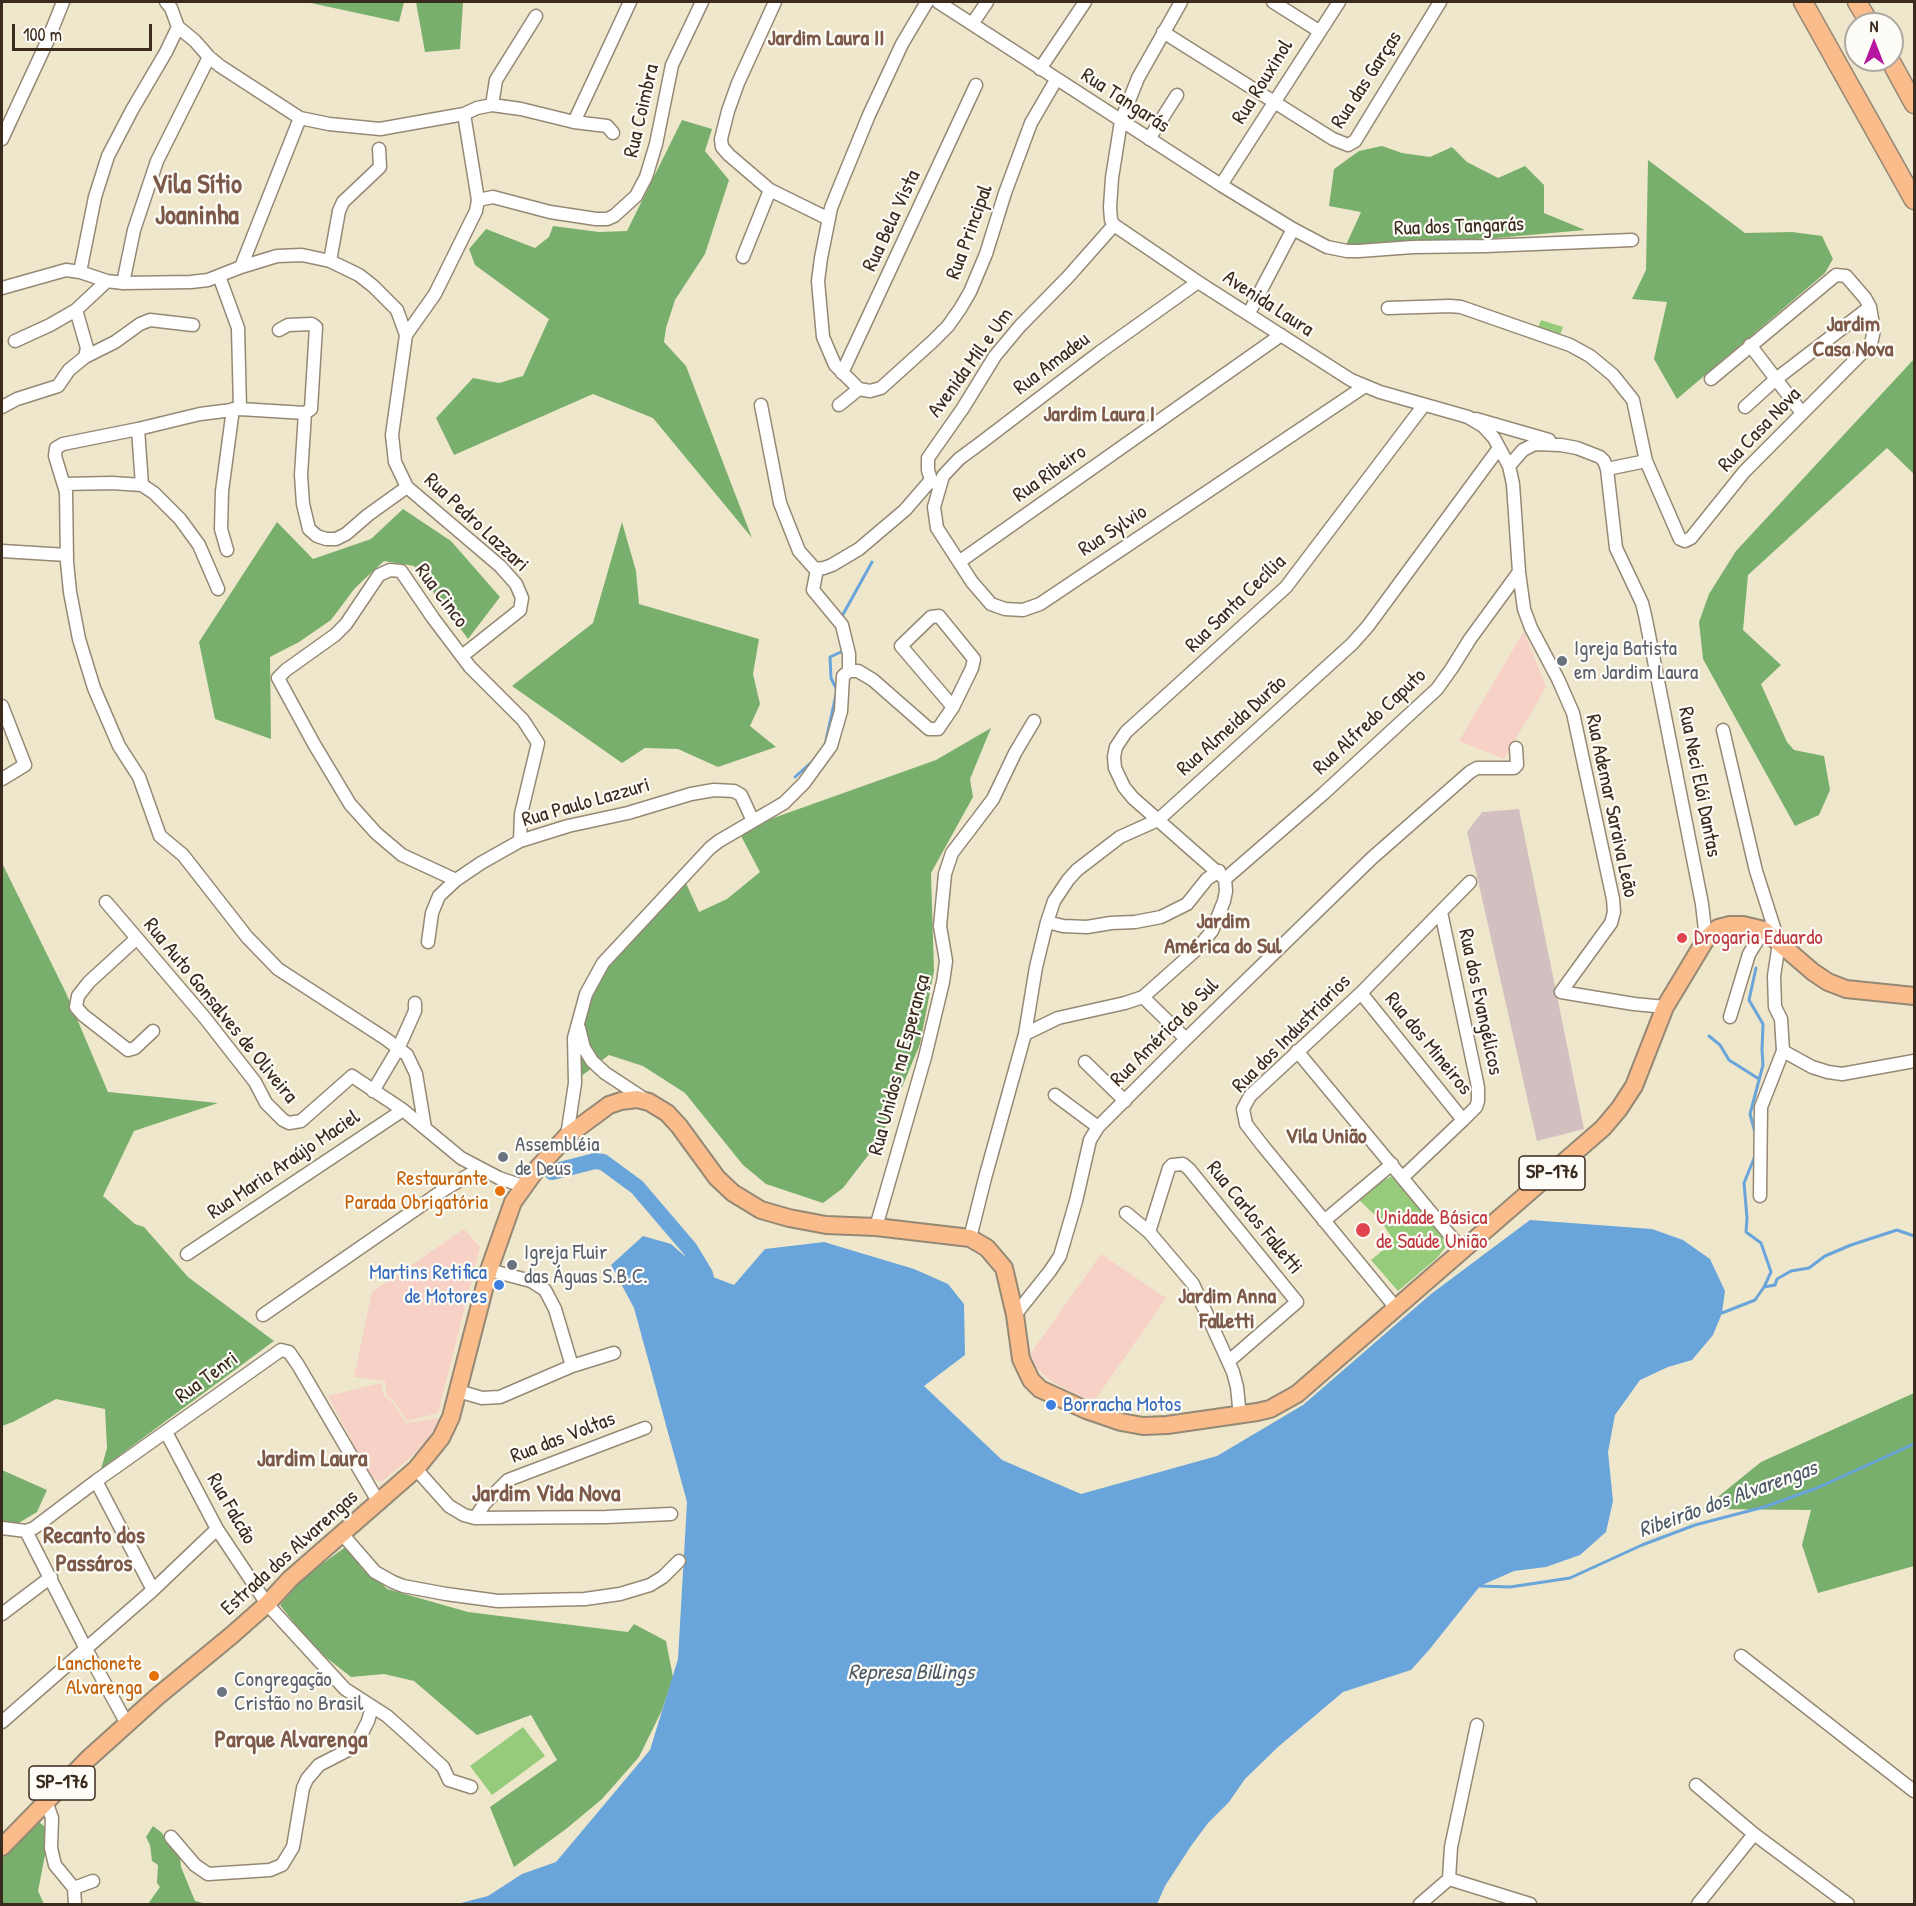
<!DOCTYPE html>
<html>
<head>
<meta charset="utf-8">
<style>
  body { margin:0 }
  #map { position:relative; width:1916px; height:1906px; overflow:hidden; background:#efe7cc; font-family:"Patrick Hand",sans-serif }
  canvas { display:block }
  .frame { position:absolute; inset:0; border:3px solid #3b2a1e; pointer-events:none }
  .north { position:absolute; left:1844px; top:12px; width:60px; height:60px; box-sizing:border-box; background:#fdfcf7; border:2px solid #afa8a0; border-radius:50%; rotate:0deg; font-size:16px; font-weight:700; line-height:24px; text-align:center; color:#3b2a1e }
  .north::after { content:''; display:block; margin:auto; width:21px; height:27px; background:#b5179e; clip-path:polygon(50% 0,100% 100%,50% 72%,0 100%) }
  .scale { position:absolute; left:12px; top:24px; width:140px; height:27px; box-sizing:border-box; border:3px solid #3b2a1e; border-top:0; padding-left:8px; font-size:18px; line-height:21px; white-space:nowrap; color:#3b2a1e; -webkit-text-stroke:4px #fdfcf7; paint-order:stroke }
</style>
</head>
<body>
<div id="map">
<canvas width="1916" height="1906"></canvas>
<div class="frame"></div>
<div class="north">N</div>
<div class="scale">100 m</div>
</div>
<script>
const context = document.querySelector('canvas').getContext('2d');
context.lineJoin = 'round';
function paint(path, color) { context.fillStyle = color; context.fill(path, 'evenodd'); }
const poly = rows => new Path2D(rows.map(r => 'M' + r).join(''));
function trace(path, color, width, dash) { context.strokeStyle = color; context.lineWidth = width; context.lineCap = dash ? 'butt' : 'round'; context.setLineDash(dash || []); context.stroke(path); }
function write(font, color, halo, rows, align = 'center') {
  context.font = font + ' "Patrick Hand",sans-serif'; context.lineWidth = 4.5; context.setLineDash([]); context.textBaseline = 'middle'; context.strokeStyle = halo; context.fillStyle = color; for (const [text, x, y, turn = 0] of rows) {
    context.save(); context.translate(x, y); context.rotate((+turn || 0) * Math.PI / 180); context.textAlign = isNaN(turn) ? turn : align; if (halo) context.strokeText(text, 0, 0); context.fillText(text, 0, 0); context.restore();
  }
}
const built = poly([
  [1524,631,1546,687,1504,759,1459,741],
  [464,1229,480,1247,438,1413,407,1421,394,1401,387,1396,385,1381,354,1377,372,1292],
  [1101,1254,1166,1298,1095,1400,1077,1395,1051,1381,1036,1368,1029,1356],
  [381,1383,384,1396,393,1403,406,1423,439,1418,429,1439,423,1446,383,1481,378,1481,370,1476,328,1396]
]);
const industrial = poly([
  [1519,809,1584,1129,1537,1141,1467,832,1482,812]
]);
const green = poly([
  [1541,320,1563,327,1559,338,1537,330],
  [1392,1176,1445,1235,1448,1244,1437,1258,1398,1291,1371,1260,1394,1241,1381,1221,1359,1200,1378,1183],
  [523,1727,545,1756,492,1795,470,1766]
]);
const forest = poly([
  [306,2,404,2,399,22],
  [416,2,463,2,460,49,425,52],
  [682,120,712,129,705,151,729,180,705,254,675,300,666,328,664,342,686,366,752,538,653,418,593,394,454,455,436,418,473,378,499,383,523,376,549,319,475,265,469,249,486,229,535,248,549,237,553,226,599,232,627,231],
  [1382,146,1402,153,1430,157,1452,147,1467,162,1498,178,1525,166,1544,185,1544,213,1585,230,1496,238,1346,245,1361,212,1329,206,1334,169,1359,151],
  [1648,160,1745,233,1792,232,1822,236,1833,259,1825,273,1677,399,1654,359,1667,302,1632,299,1646,270],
  [1914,359,1914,474,1887,448,1748,575,1743,630,1781,665,1761,684,1787,742,1794,750,1824,756,1830,790,1819,815,1795,826,1703,659,1699,622,1709,594,1736,551],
  [403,509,451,541,500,597,468,639,414,566,384,561,355,588,331,620,299,642,270,657,271,739,215,719,199,642,277,522,313,559,371,539],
  [622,522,636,571,639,604,759,639,753,674,760,704,750,726,776,747,718,767,678,749,645,748,622,763,512,686,593,623],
  [991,728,970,779,973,797,931,873,934,971,920,1044,880,1140,843,1188,823,1203,766,1184,743,1165,685,1093,643,1066,609,1055,580,1077,579,1039,591,996,600,974,640,928,662,909,685,881,699,912,727,899,760,872,740,834,751,826,936,760],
  [2,863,66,993,108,1092,218,1103,134,1131,103,1196,135,1224,144,1227,188,1277,274,1341,101,1469,107,1448,105,1409,56,1399,13,1422,2,1426],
  [1914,1393,1914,1566,1818,1593,1802,1545,1811,1510,1703,1509,1761,1462],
  [2,1470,47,1490,37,1512,12,1527,2,1525],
  [344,1548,350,1552,364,1571,371,1572,387,1589,468,1612,628,1632,634,1624,666,1641,673,1677,662,1710,639,1757,602,1799,566,1829,514,1867,490,1807,557,1760,531,1715,477,1735,414,1681,384,1674,351,1677,314,1648,280,1605,303,1578],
  [38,1821,45,1827,44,1835,49,1855,45,1855,38,1891,44,1904,2,1904,2,1858],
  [153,1826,161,1832,180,1857,181,1867,195,1901,207,1904,148,1904,160,1887,157,1883,158,1865,152,1861,150,1845,146,1837]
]);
const water = poly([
  [1530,1220,1652,1229,1683,1240,1710,1259,1725,1291,1722,1313,1713,1335,1692,1360,1668,1367,1640,1380,1615,1415,1608,1452,1613,1501,1606,1532,1580,1555,1546,1567,1514,1571,1480,1586,1429,1650,1411,1670,1343,1692,1278,1747,1245,1779,1229,1802,1208,1823,1191,1846,1165,1886,1157,1904,457,1904,488,1896,522,1874,556,1862,650,1750,678,1659,687,1502,634,1308,611,1265,643,1236,671,1244,705,1274,734,1285,765,1249,824,1242,914,1269,948,1284,964,1304,965,1355,924,1386,1002,1460,1081,1494,1217,1456,1303,1405,1431,1294]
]);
const stream = poly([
  [841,618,872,562],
  [825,745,837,690,831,678,830,657,843,651,842,648],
  [795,777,814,760],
  [1756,968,1749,1000,1763,1024,1762,1050,1763,1065,1750,1114,1756,1136],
  [1709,1036,1720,1045,1729,1060,1759,1079],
  [1755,1156,1744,1183,1747,1218,1746,1232,1761,1243,1771,1272,1764,1287],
  [1722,1313,1755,1300,1764,1287,1775,1285,1777,1279,1791,1271,1809,1268,1825,1256,1851,1245,1897,1230,1914,1236],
  [1480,1586,1510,1587,1570,1578,1642,1545,1695,1525,1764,1507,1817,1488,1914,1444]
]);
const river = poly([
  [552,1172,595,1161,603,1162,637,1187,690,1249,705,1274,710,1295]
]);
const minor = poly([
  [166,2,171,8,178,27,195,41,209,57,220,66,300,118,329,124,380,129,464,114,477,108,492,105,521,109,574,122,607,126,613,133],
  [927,2,902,44,869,115,839,188,831,208,821,258,818,281,823,337,835,365,859,389,870,391,881,388,932,342,948,326,960,309,970,292,986,254,1005,193,1031,123,1056,80],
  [938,2,1221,185,1293,229,1327,247,1347,251,1359,251,1413,247,1485,246,1632,240],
  [1181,2,1138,78,1121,121,1112,178,1110,207,1111,220,1114,225,1198,282,1351,380,1380,392,1468,417,1483,426,1494,438,1509,466,1513,484,1519,572,1524,609,1531,628,1558,679,1573,713,1613,899,1614,912,1611,923,1561,992,1634,1004,1665,1007],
  [1273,2,1319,31],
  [972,24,987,2],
  [1163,32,1333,139,1348,145,1355,141,1440,2],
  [1040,69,1085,2],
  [492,105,496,80,536,16],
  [574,122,630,2],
  [2,139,47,42,63,2],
  [1149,139,1177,95],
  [1221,185,1339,2],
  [770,190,829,219],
  [478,200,493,197,550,212,596,219,607,219,614,216,636,196,646,177,656,144,672,65,702,2],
  [743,257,770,190,729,155,722,147,721,139,728,111,738,83,775,2],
  [330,261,339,211,343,202,380,167,379,149],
  [241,267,300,118],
  [80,272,95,197,108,156,132,110,166,52,178,27],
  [219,276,238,328,240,409],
  [1198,282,1100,352,982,442,959,459,943,476,934,507,937,528,972,582,991,604,1005,609,1023,610,1040,604,1365,386],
  [123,283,134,230,157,161,209,57],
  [2,288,66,270,80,272,107,281,123,283,191,282,208,280,241,267,277,256,302,255,330,261,359,275,373,286,397,310,406,335,392,435,395,462,407,487,500,566,516,584,522,598,520,610,462,656],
  [1388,308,1450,306,1461,307,1570,345,1590,356,1613,375,1633,400,1646,461,1680,539,1685,541,1691,538,1744,472,1871,344,1874,330,1870,307,1865,298,1846,276,1836,275,1711,379],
  [1249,313,1293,229],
  [279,330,288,325,312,324,316,327,311,409,305,413,240,409,200,414,138,429,63,444,56,448,55,456,66,492,67,562,70,592,79,639,94,688,119,746,139,777,160,836,183,855,247,937,278,969,386,1039,407,1055,416,1074,425,1128],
  [406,335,435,294,476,211,478,200,464,114],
  [15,341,50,325,76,310,107,281],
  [1750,345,1802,413],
  [85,357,115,342,140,324,150,320,193,325],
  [842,373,976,85],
  [761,405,780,503,799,551,815,569,824,568,832,565,859,549,905,510,931,480],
  [839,405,859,389],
  [2,407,17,399,58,386,69,370,85,357,87,348,76,310],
  [1745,407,1776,379,1870,307],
  [305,413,301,475,303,504,309,529,317,536,326,539,336,539,346,534,368,515,407,487],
  [1476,419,1549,440],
  [138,429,142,485],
  [1509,466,1523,450,1535,444,1561,445,1577,448,1600,457,1604,461,1607,469,1616,548,1642,603,1645,615,1702,904,1706,939],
  [1607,469,1646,461],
  [64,484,112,483,142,485,154,493,180,519,199,545,218,589],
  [939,486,931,480,928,470,928,458,963,408,995,356,1020,326,1068,277,1114,225],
  [227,550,221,529,222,491,233,409],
  [2,551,67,555],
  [959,562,1281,335],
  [817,569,813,590,842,625,849,654,849,671],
  [849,671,858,671,873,680,929,729,938,729,953,707,972,668,974,659,939,616,931,617,901,646,953,707],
  [2,706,25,765,2,779],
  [1723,730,1756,871,1779,943,1774,976,1775,1007,1781,1019,1783,1051,1812,1067,1828,1072,1842,1074,1914,1061],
  [1225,879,1323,794,1437,689,1452,668,1470,639,1519,572],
  [456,880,402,855,376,833,350,804,314,744,278,678,286,670,335,635,346,624,379,575,390,570,401,571,433,618,470,667,523,720,538,743,521,814,520,841],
  [106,902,205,1018,255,1082,266,1103,283,1120,289,1123,301,1121,352,1076,403,1110,461,1158,499,1178,523,1186],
  [1047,922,1063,926,1087,927,1111,923,1135,922,1161,917,1187,904,1207,879,1219,871],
  [136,939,89,982,78,996,76,1007,83,1015,128,1050,135,1048,153,1031],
  [428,942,432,913,439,896,456,880,481,863,520,841,568,826,628,813,691,794,714,790,734,791,741,795,753,821],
  [1361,993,1463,1120],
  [1143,997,1186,1039],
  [1730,1017,1749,954,1764,930],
  [579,1028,584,1048,592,1061,605,1073,646,1100],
  [1025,1034,1058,1018,1125,1003,1143,997,1197,949,1212,931,1224,901,1226,891,1225,879,1133,798,1124,787,1115,768,1114,757,1116,747,1126,732,1286,587,1424,405],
  [1297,1051,1463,1251],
  [1085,1062,1125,1101],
  [373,1091,398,1049,415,1011,415,1003],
  [1055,1095,1098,1127],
  [567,1136,575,1083,574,1038,586,994,603,963,710,848,719,841,784,803,804,783,831,746,841,711,843,676,849,671],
  [1403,1177,1463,1120,1476,1107,1478,1101,1478,1087,1441,912],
  [1760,1196,1761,1107,1783,1051],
  [1126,1213,1149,1232,1193,1284,1233,1372,1237,1387,1240,1416],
  [1324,1221,1392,1164],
  [876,1227,925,1057,943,982,946,961,940,926,945,874,952,853,993,799,1015,753,1034,721],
  [1149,1232,1169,1168,1172,1165,1183,1164,1189,1169,1297,1302,1229,1361],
  [970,1238,985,1178,1025,1034,1036,967,1047,922,1054,901,1068,880,1077,870,1120,837,1158,820,1352,644,1368,626,1499,448],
  [187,1254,403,1110],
  [489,1270,531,1281,545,1290,555,1309,572,1366],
  [1396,1308,1263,1146,1246,1124,1243,1109,1250,1096,1361,993,1470,882],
  [263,1315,445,1189,479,1169],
  [1015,1315,1050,1271,1060,1256,1076,1201,1090,1140,1098,1127,1186,1039,1372,858,1470,772,1477,768,1514,768,1517,765,1516,748],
  [458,1391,482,1398,500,1397,572,1366,614,1353],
  [166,1432,217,1529,267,1604,345,1689,387,1716,406,1733,443,1767,449,1780,471,1787],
  [416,1469,449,1506,464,1515,475,1518,606,1517,671,1514],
  [96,1481,153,1590],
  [475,1518,485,1503,508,1480,645,1428],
  [2,1528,26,1531,34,1528,96,1481,281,1350,289,1352,298,1365,379,1503],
  [26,1531,86,1649,127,1724],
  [343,1535,375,1572,393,1582,403,1586,446,1594,498,1601,585,1599,620,1594,650,1585,663,1577,679,1561],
  [2,1614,51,1577],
  [1741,1656,1914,1791],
  [2,1722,153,1590,217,1529],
  [1696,1785,1754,1834,1848,1904],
  [46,1801,52,1818,51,1848,55,1865,74,1888,93,1881],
  [171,1837,195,1865,208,1874,270,1870,282,1865,293,1847,303,1788,307,1779,319,1765,350,1749,359,1739,368,1721,372,1707],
  [1449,1879,1530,1904],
  [74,1888,75,1904],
  [1420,1904,1449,1879,1451,1847,1477,1725],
  [1698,1904,1754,1834]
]);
const major = poly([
  [2,1847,88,1759,158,1696,232,1635,267,1604,290,1579,416,1469,441,1438,451,1417,489,1270,513,1202,536,1170,567,1136,609,1105,621,1101,637,1099,649,1102,667,1113,679,1126,717,1178,733,1193,761,1210,789,1218,826,1225,876,1227,970,1238,987,1248,1004,1268,1015,1315,1021,1359,1031,1380,1040,1389,1086,1410,1121,1422,1143,1426,1167,1425,1257,1412,1270,1409,1297,1394,1603,1128,1619,1109,1634,1086,1665,1007,1706,939,1718,928,1730,925,1743,925,1764,930,1813,972,1828,982,1846,989,1914,996]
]);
const highway = poly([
  [1803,2,1914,200],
  [1857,2,1870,24],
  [1890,60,1914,104]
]);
const markers = [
  [1562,661,6,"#6b7280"],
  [1682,938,6,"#e0444e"],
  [503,1157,6,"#6b7280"],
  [500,1191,6,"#e8710a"],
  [1363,1230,8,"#e0444e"],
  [512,1265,6,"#6b7280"],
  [499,1285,6,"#3f7fe0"],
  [1051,1405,6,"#3f7fe0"],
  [154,1676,6,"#e8710a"],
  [222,1692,6,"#6b7280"]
];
const shields = [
  [1552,1173,66],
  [62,1783,66]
];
const shieldNames = [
  ["SP-176",1552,1173],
  ["SP-176",62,1783]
];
const streetNames = [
  ["Rua das Garças",1367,80,-57],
  ["Rua Rouxinol",1263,82,-58],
  ["Rua Tangarás",1125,101,33],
  ["Rua Coimbra",642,111,-77],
  ["Rua Bela Vista",892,221,-65],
  ["Rua dos Tangarás",1459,227,-2],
  ["Rua Principal",970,232,-70],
  ["Avenida Laura",1268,304,33],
  ["Avenida Mil e Um",971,363,-54],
  ["Rua Amadeu",1052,364,-37],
  ["Rua Casa Nova",1760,430,-46],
  ["Rua Ribeiro",1050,474,-35],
  ["Rua Pedro Lazzari",476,523,43],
  ["Rua Sylvio",1113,531,-33],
  ["Rua Cinco",441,596,53],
  ["Rua Santa Cecília",1236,604,-44],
  ["Rua Alfredo Caputo",1370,722,-43],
  ["Rua Almeida Durão",1232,726,-42],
  ["Rua Neci Elói Dantas",1699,782,79],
  ["Rua Paulo Lazzuri",586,803,-16],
  ["Rua Ademar Saraiva Leão",1611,806,78],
  ["Rua dos Evangélicos",1480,1002,78],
  ["Rua Auto Gonsalves de Oliveira",220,1011,51],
  ["Rua América do Sul",1165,1033,-45],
  ["Rua dos Industriarios",1292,1034,-45],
  ["Rua dos Mineiros",1428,1044,51],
  ["Rua Unidos na Esperança",900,1065,-75],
  ["Rua Maria Araújo Maciel",284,1165,-34],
  ["Rua Carlos Falletti",1254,1218,51],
  ["Rua Tenri",207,1378,-36],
  ["Rua das Voltas",563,1438,-21],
  ["Rua Falcão",231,1509,60],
  ["Estrada dos Alvarengas",290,1553,-42]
];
const worshipNames = [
  ["Igreja Batista",1574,649],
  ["em Jardim Laura",1574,673],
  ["Assembléia",515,1145],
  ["de Deus",515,1169],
  ["Igreja Fluir",524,1253],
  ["das Águas S.B.C.",524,1277],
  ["Congregação",234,1680],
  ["Cristão no Brasil",234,1704]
];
const healthNames = [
  ["Drogaria Eduardo",1694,938],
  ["Unidade Básica",1376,1218],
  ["de Saúde União",1376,1242]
];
const foodNames = [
  ["Restaurante",488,1179],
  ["Parada Obrigatória",488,1203],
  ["Lanchonete",142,1664],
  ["Alvarenga",142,1688]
];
const shopNames = [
  ["Martins Retifica",487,1273],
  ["de Motores",487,1297],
  ["Borracha Motos",1063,1405,"left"]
];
const neighbourhoodNames = [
  ["Jardim Laura II",826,39],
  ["Jardim",1853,325],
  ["Casa Nova",1853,350],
  ["Jardim Laura I",1099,415],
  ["Jardim",1223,922],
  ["América do Sul",1223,947],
  ["Vila União",1326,1137],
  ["Jardim Anna",1227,1297],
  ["Falletti",1227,1322]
];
const waterNames = [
  ["Ribeirão dos Alvarengas",1728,1500,-20],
  ["Represa Billings",911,1673]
];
const quarterNames = [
  ["Jardim Laura",312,1460],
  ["Jardim Vida Nova",546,1495],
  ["Recanto dos",94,1537],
  ["Passáros",94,1565],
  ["Parque Alvarenga",291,1741]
];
const districtNames = [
  ["Vila Sítio",197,186],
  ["Joaninha",197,217]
];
paint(built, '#f7d1c6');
paint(industrial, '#d2bfbf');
paint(green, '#97cb7c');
paint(forest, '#79af6c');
paint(water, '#69a5da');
trace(stream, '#69a5da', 3);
trace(river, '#69a5da', 16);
trace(minor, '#958875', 15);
trace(major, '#958875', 20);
trace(highway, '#958875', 21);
trace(minor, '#fff', 12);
trace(major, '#f9bc8a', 16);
trace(highway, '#f9bc8a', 18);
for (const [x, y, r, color] of markers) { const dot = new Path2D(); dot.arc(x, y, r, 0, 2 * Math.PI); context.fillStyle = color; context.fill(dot); trace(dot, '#fdfcf7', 2); }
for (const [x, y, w] of shields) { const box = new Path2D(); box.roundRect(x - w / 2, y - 17, w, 34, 4.5); context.fillStyle = '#fdfcf7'; context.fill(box); trace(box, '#3b2a1e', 1.5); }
write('bold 20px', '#3b2a1e', null, shieldNames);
write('21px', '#3b2a1e', '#fdfcf7', streetNames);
write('21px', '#5b616d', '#fdfcf7', worshipNames, 'left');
write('21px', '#be3a42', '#fdfcf7', healthNames, 'left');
write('21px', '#c56008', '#fdfcf7', foodNames, 'right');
write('21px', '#366cbe', '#fdfcf7', shopNames, 'right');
write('bold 22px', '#7c5949', '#fdfcf7', neighbourhoodNames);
write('italic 22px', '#4d5b69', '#fdfcf7', waterNames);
write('bold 24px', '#7c5949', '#fdfcf7', quarterNames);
write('bold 27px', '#7c5949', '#fdfcf7', districtNames);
</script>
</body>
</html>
